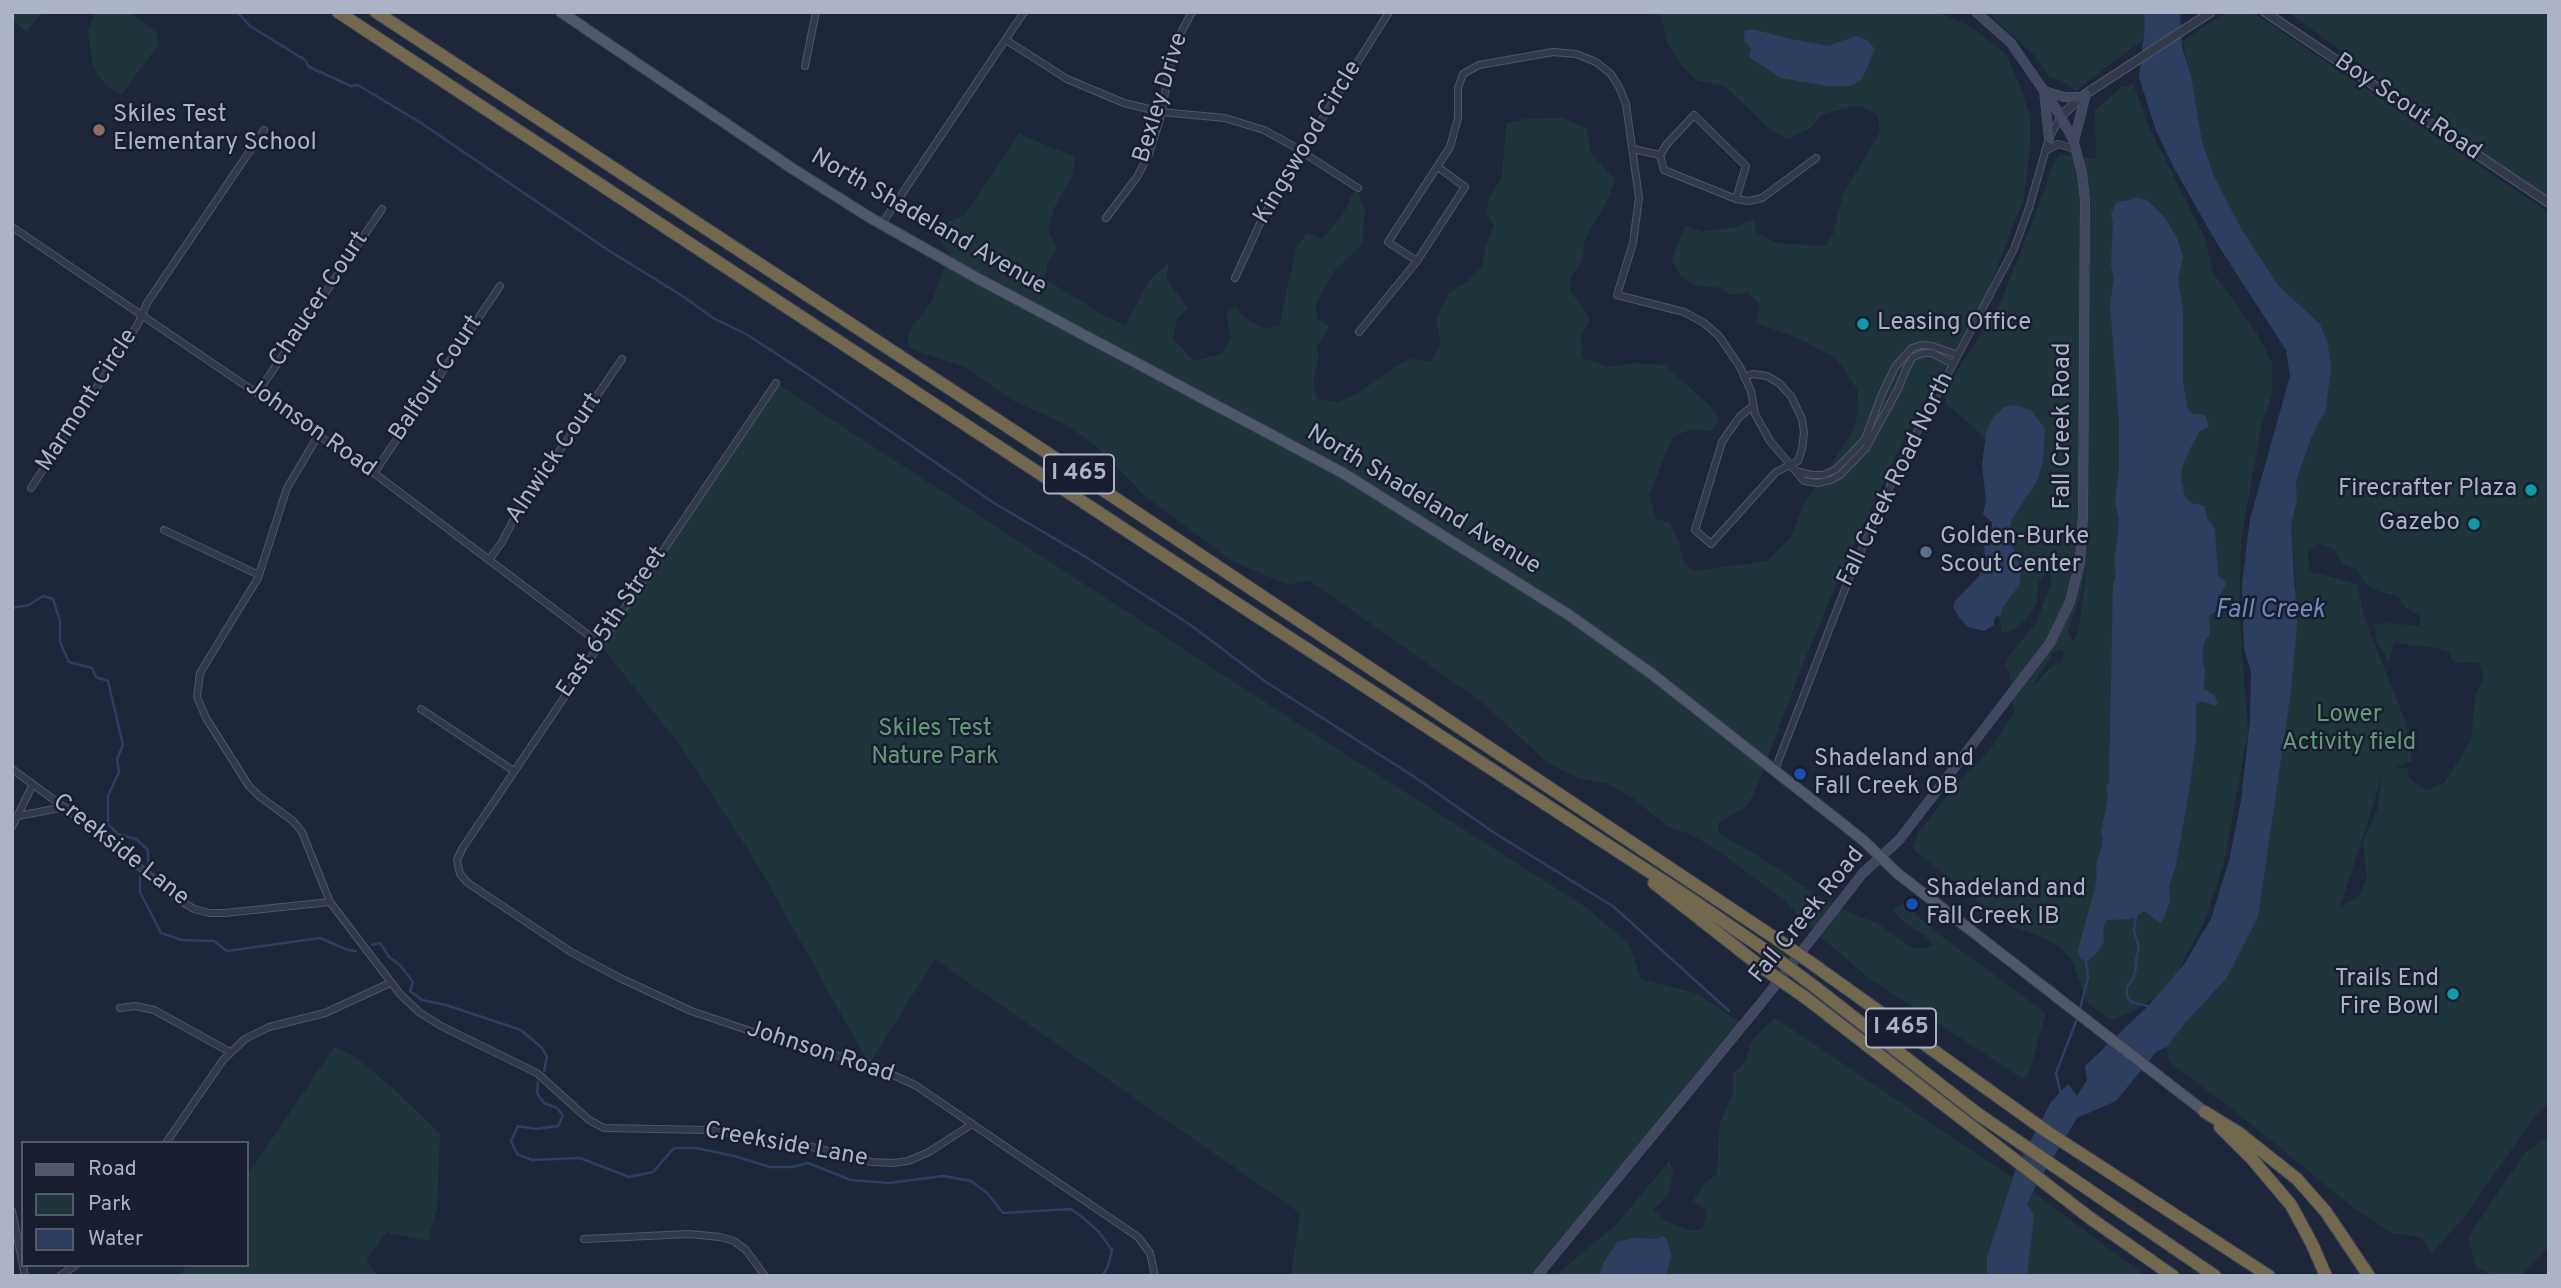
<!DOCTYPE html>
<html>
<head>
<meta charset="utf-8">
<style>
  body { margin:0 }
  #map { position:relative; width:2561px; height:1288px; overflow:hidden; background:#1e273a; font-family:Overpass,sans-serif }
  canvas { display:block }
  .frame { position:absolute; inset:0; border:14px solid #acb3c7; pointer-events:none }
  .legend { position:absolute; left:21px; top:1141px; width:228px; height:126px; box-sizing:border-box; background:#181e2f; border:2px solid #535a6c; margin:0; padding:9px 12px; list-style:none; font-size:21px; color:#acb3c7 }
  .legend li { display:flex; align-items:center; gap:14px; height:35px }
  .legend b { width:35px; border:2px solid #535a6c }
</style>
</head>
<body>
<div id="map">
<canvas width="2561" height="1288"></canvas>
<div class="frame"></div>
<ul class="legend">
<li><b style="height:9px;background:#50586b"></b>Road</li>
<li><b style="height:19px;background:#20353b"></b>Park</li>
<li><b style="height:19px;background:#2e3e61"></b>Water</li>
</ul>
</div>
<script>
const context = document.querySelector('canvas').getContext('2d');
context.lineJoin = 'round';
function paint(path, color) { context.fillStyle = color; context.fill(path, 'evenodd'); }
const poly = rows => new Path2D(rows.map(r => 'M' + r).join(''));
function trace(path, color, width, dash) { context.strokeStyle = color; context.lineWidth = width; context.lineCap = dash ? 'butt' : 'round'; context.setLineDash(dash || []); context.stroke(path); }
function write(font, color, halo, rows, align = 'center') {
  context.font = font + ' Overpass,sans-serif'; context.lineWidth = 5; context.setLineDash([]); context.textBaseline = 'middle'; context.strokeStyle = halo; context.fillStyle = color; for (const [text, x, y, turn = 0] of rows) {
    context.save(); context.translate(x, y); context.rotate((+turn || 0) * Math.PI / 180); context.textAlign = isNaN(turn) ? turn : align; if (halo) context.strokeText(text, 0, 0); context.fillText(text, 0, 0); context.restore();
  }
}
const green = poly([
  [12,12,43,12,26,32,12,19],
  [95,12,130,12,157,33,158,45,121,95,106,85,97,74,92,62,88,31],
  [1616,12,1939,12,1971,27,2007,55,2020,86,2030,116,2030,143,2024,198,1982,306,1911,424,1846,561,1800,671,1757,787,1747,806,1718,823,1718,832,1776,867,1816,895,1858,916,1877,923,1914,949,1934,946,1925,936,1904,922,1893,910,1903,903,1937,933,2046,1013,2029,1073,2023,1079,1869,978,1808,926,1800,925,1795,912,1783,899,1717,850,1692,835,1667,826,1633,798,1608,784,1579,778,1549,764,1483,703,1309,580,1288,585,1231,560,1144,495,1095,445,1062,422,1017,403,966,368,910,348,907,339,912,326,925,312,935,294,949,253,929,226,944,224,965,215,1019,134,1075,157,1072,176,1053,210,1048,231,1058,248,1048,262,1045,279,1103,315,1126,325,1149,281,1170,261,1166,278,1188,309,1177,318,1173,339,1194,361,1221,354,1231,337,1226,314,1236,305,1242,316,1261,328,1279,327,1296,248,1307,233,1322,239,1343,214,1353,193,1358,192,1365,211,1362,244,1335,270,1316,302,1317,318,1329,326,1316,348,1319,355,1313,381,1317,399,1338,402,1355,395,1408,359,1431,361,1441,344,1436,318,1450,292,1468,281,1482,267,1486,246,1494,225,1486,212,1489,199,1502,177,1506,123,1525,119,1562,118,1587,129,1591,153,1615,180,1609,197,1585,240,1582,260,1571,278,1570,292,1584,308,1590,321,1581,335,1582,358,1608,367,1634,363,1665,365,1715,411,1719,420,1711,431,1691,429,1673,437,1649,494,1656,519,1669,522,1678,540,1684,563,1695,571,1767,561,1790,538,1804,505,1851,434,1859,411,1857,389,1835,357,1796,337,1756,323,1760,305,1748,292,1731,295,1721,288,1694,285,1681,276,1672,260,1685,225,1701,232,1735,227,1753,219,1757,233,1777,243,1826,246,1833,234,1843,194,1880,132,1878,115,1862,106,1850,107,1823,114,1810,128,1788,139,1770,130,1726,87,1696,80,1683,67,1667,42,1661,15],
  [1987,12,2185,12,2123,54,2075,91,2064,82,2050,77,2034,55],
  [2227,12,2249,12,2260,17,2549,213,2549,1102,2535,1116,2464,1217,2432,1253,2422,1238,2392,1233,2355,1209,2229,1106,2169,1062,2167,1047,2184,1024,2226,979,2296,585,2291,525,2297,500,2296,481,2312,436,2326,410,2331,368,2328,343,2320,324,2278,285,2241,228,2214,176,2202,141,2191,75,2182,41],
  [2319,543,2335,550,2343,565,2357,569,2365,583,2378,591,2397,596,2404,606,2420,616,2419,626,2390,623,2375,625,2376,639,2389,663,2394,643,2437,648,2449,653,2454,663,2478,662,2484,678,2475,696,2471,741,2444,783,2426,791,2409,778,2407,768,2395,768,2412,761,2406,723,2364,617,2357,584,2309,571,2308,553],
  [2382,777,2377,810,2363,843,2367,878,2358,898,2340,907],
  [2288,12,2549,12,2549,198,2514,178],
  [2135,84,2134,87,2152,133,2204,236,2214,274,2256,332,2272,363,2272,394,2261,428,2241,539,2239,613,2248,732,2223,867,2204,922,2168,989,2134,1011,2111,1020,2087,1002,2072,960,2060,947,2040,936,2007,925,1913,849,1918,833,1957,784,1991,749,2014,713,2009,671,2005,667,2008,657,2036,623,2052,582,2049,570,2039,581,2036,605,2025,620,2012,630,2002,633,1998,612,2003,464,1976,429,1946,404,1944,391,2001,302,2044,192,2052,166,2060,154,2096,159,2095,111,2121,87],
  [2088,562,2079,629,2075,639,2072,640,2067,632,2077,607],
  [2060,650,2065,653,2061,665,2057,663,2049,669,2030,690,2053,653],
  [776,383,1320,738,1587,908,1629,944,1641,979,1698,994,1744,1025,1662,1117,1532,1276,1291,1276,1300,1213,935,959,869,1064,759,867,682,748,599,643],
  [1775,1018,2013,1178,1987,1257,1987,1276,1555,1276,1618,1223,1670,1160,1673,1174,1668,1195,1653,1210,1668,1222,1692,1231,1703,1228,1707,1211,1693,1201,1703,1185,1717,1174,1720,1123,1733,1094,1733,1074,1745,1062,1752,1040],
  [335,1046,355,1057,393,1088,440,1134,437,1209,428,1241,387,1232,366,1259,378,1276,180,1276,187,1265,247,1265,247,1176],
  [2549,1135,2548,1247,2520,1276,2492,1276,2476,1267,2468,1237,2524,1154],
  [2033,1192,2146,1276,2027,1276,2027,1206]
]);
const water = poly([
  [2144,12,2180,12,2182,47,2191,75,2202,141,2214,176,2241,228,2278,285,2320,324,2328,343,2331,368,2326,410,2312,436,2296,481,2297,500,2291,525,2297,625,2291,690,2258,917,2226,979,2184,1024,2167,1047,2157,1051,2116,1101,2077,1118,2033,1191,2027,1205,2034,1215,2027,1276,1987,1276,1987,1257,2015,1171,2051,1102,2068,1084,2077,1096,2087,1080,2085,1066,2149,1005,2185,963,2211,919,2229,861,2241,801,2250,720,2251,672,2244,649,2242,584,2250,519,2290,376,2286,350,2216,242,2174,168,2156,131,2139,77,2145,27],
  [1753,29,1786,38,1828,46,1856,36,1867,40,1875,49,1862,79,1851,86,1828,86,1781,78,1749,57,1751,48,1745,42,1744,31],
  [2136,197,2148,201,2163,215,2177,238,2183,257,2178,280,2183,308,2183,380,2187,407,2192,414,2205,415,2209,426,2200,431,2191,447,2182,467,2181,480,2185,497,2192,503,2204,506,2207,518,2215,529,2218,576,2227,582,2218,599,2217,611,2209,615,2210,635,2204,642,2202,659,2205,669,2204,689,2214,695,2218,703,2216,706,2201,701,2196,705,2196,741,2190,785,2176,865,2169,887,2170,901,2163,920,2160,923,2144,911,2131,919,2107,920,2103,928,2104,941,2096,954,2086,962,2080,958,2078,950,2097,880,2096,864,2102,847,2103,838,2101,832,2108,798,2106,787,2109,782,2113,585,2116,576,2114,565,2119,521,2115,501,2119,471,2119,421,2110,303,2114,278,2111,265,2113,224,2111,213,2117,202,2130,200],
  [2016,405,2032,411,2045,429,2043,461,2037,481,2012,519,2009,535,2021,570,2020,584,2003,607,2000,617,1997,616,1994,620,1994,625,1984,631,1968,627,1958,616,1953,607,1955,601,1979,576,1985,560,1984,544,1991,536,1992,523,1983,514,1986,501,1982,464,1987,429,1997,412,1999,413,2004,407],
  [1662,1236,1667,1239,1671,1255,1666,1276,1599,1276,1604,1262,1617,1242,1635,1238,1656,1239]
]);
const stream = poly([
  [237,12,250,26,305,60,309,67,351,86,358,85,421,123,608,250,684,297,713,318,746,334,812,377,994,503,1086,557,1192,626,1266,682,1413,776,1493,832,1614,907,1729,1011],
  [12,608,29,605,43,596,53,599,60,621,60,642,69,662,92,668,96,677,108,681,123,745,117,759,119,772,108,796,108,824,118,834,136,839,148,850,148,863],
  [140,876,140,892,161,933,182,940,214,941,227,951,320,938,348,950,356,951],
  [2136,916,2134,931,2139,947,2136,960,2136,968,2133,979,2127,987,2127,996,2131,1002,2151,1007],
  [372,945,380,943,389,957,400,965,413,982,410,991,422,1000,446,1005,521,1030,542,1048,547,1057,544,1071],
  [2080,1009,2088,978,2086,962],
  [538,1082,537,1093,544,1103,557,1108,563,1116,558,1126,536,1129,518,1126,511,1141,517,1154,532,1160,580,1158,629,1177,653,1172,674,1148,696,1148,734,1156,770,1167,793,1167,808,1163,851,1180,889,1183,943,1176,971,1181,987,1193,1003,1213,1071,1209,1082,1217,1099,1232,1112,1250,1108,1266,1102,1276],
  [2061,1095,2056,1073,2077,1019]
]);
const minor = poly([
  [1006,40,1067,79,1124,103,1161,112,1225,118,1264,130,1293,146,1358,188],
  [805,66,816,12],
  [1633,149,1660,155],
  [2045,151,2058,144,2075,149],
  [1736,199,1746,166,1694,115,1667,144,1660,155,1664,170,1736,199,1749,201,1762,198,1816,158],
  [1106,218,1137,177,1149,154,1160,119,1172,56,1178,38,1192,12],
  [881,225,1024,12],
  [12,227,374,473,599,643],
  [1417,261,1388,242,1450,147,1458,118,1458,88,1463,74,1479,65,1553,52,1576,54,1596,62,1611,74,1619,87,1626,104,1639,198,1633,243,1617,295,1684,312,1704,323,1719,336,1740,367,1751,391,1755,414,1770,441,1804,481,1817,483,1831,480,1840,475,1866,448,1898,389,1907,367,1913,357,1923,353,1932,353,1953,364],
  [1235,278,1262,219,1287,175,1389,12],
  [1359,332,1417,261,1465,187,1438,167],
  [1744,377,1753,374,1767,376,1779,383,1791,396,1802,419,1804,433,1802,449,1798,461,1776,472,1711,544,1695,530,1722,442,1740,416,1753,406],
  [776,383,462,849,457,860,460,874,468,883,571,952,620,978,691,1011,768,1037,869,1064,915,1085,1138,1237,1150,1253,1155,1276],
  [258,392,382,209],
  [319,434,287,488,258,578,200,673,197,697,206,718,249,786,259,796,293,821,302,832,330,902,400,994,419,1012,441,1026,537,1073,589,1120,604,1128,708,1130,796,1143,871,1162,893,1163,908,1161,929,1152,972,1124],
  [1796,471,1812,475,1823,475,1835,470,1852,453,1865,439,1882,394,1895,367,1912,348,1922,345,1932,346,1958,355],
  [374,473,500,286],
  [31,488,138,324,147,303,264,130],
  [164,530,259,575],
  [489,560,502,542,516,515,622,359],
  [421,709,514,771],
  [12,769,83,821,181,901,194,909,209,913,225,913,330,902],
  [1774,772,1850,576,1898,468,2014,249,2029,208,2049,138,2061,116],
  [18,816,65,807],
  [12,827,33,784],
  [120,1008,135,1006,154,1010,230,1052],
  [166,1143,223,1060,245,1039,269,1027,325,1013,390,983],
  [12,1211,25,1276],
  [584,1239,689,1234,720,1237,734,1241,746,1250,765,1276],
  [60,1276,76,1265]
]);
const tertiary = poly([
  [2265,12,2549,203],
  [2061,116,2081,97,2211,12]
]);
const secondary = poly([
  [2044,91,2049,138],
  [2044,91,2064,97,2081,97],
  [2074,141,2086,94],
  [1537,1276,1762,1002,1863,873,1899,840,2050,643,2070,602,2080,562,2083,515,2085,200,2082,173,2073,139,2055,107,2011,43,1976,12]
]);
const primary = poly([
  [561,12,793,169,869,217,977,278,1343,473,1569,615,1652,674,1863,840,1897,873,2205,1112]
]);
const motorway = poly([
  [338,12,1238,604,1688,897,1771,954],
  [376,12,1043,450,1778,940],
  [1654,883,1760,966],
  [1814,965,2046,1131,2269,1276],
  [1815,987,1978,1114,2215,1276],
  [1806,998,2090,1218,2173,1276],
  [2205,1112,2239,1133,2297,1179,2326,1212,2369,1276],
  [2220,1127,2252,1159,2291,1205,2312,1244,2326,1276]
]);
const motorwayBridge = poly([
  [1778,940,1814,965],
  [1771,954,1815,987],
  [1760,966,1806,998]
]);
const markers = [
  [99,130,7,"#8d6e63"],
  [1863,324,7,"#0f9aa8"],
  [2531,490,7,"#0f9aa8"],
  [2474,524,7,"#0f9aa8"],
  [1926,552,7,"#5c6f8a"],
  [1800,774,7,"#1a4fb4"],
  [1912,904,7,"#1a4fb4"],
  [2453,994,7,"#0f9aa8"]
];
const shields = [
  [1079,474,70],
  [1901,1028,70]
];
const shieldNames = [
  ["I 465",1079,474],
  ["I 465",1901,1028]
];
const streetNames = [
  ["Bexley Drive",1162,98,-73],
  ["Boy Scout Road",2407,108,34],
  ["Kingswood Circle",1309,143,-59],
  ["North Shadeland Avenue",928,223,30],
  ["Chaucer Court",320,300,-56],
  ["Balfour Court",437,379,-56],
  ["Marmont Circle",88,401,-57],
  ["Fall Creek Road",2064,426,-90],
  ["Johnson Road",310,429,35],
  ["Alnwick Court",555,459,-56],
  ["Fall Creek Road North",1897,480,-64],
  ["North Shadeland Avenue",1423,501,31],
  ["East 65th Street",613,623,-56],
  ["Creekside Lane",120,851,38],
  ["Fall Creek Road",1808,916,-51],
  ["Johnson Road",820,1053,18],
  ["Creekside Lane",786,1146,10]
];
const poiNames = [
  ["Skiles Test",113,116],
  ["Elementary School",113,144],
  ["Leasing Office",1877,324],
  ["Firecrafter Plaza",2517,490,"right"],
  ["Gazebo",2460,524,"right"],
  ["Golden-Burke",1940,538],
  ["Scout Center",1940,566],
  ["Shadeland and",1814,760],
  ["Fall Creek OB",1814,788],
  ["Shadeland and",1926,890],
  ["Fall Creek IB",1926,918],
  ["Trails End",2439,980,"right"],
  ["Fire Bowl",2439,1008,"right"]
];
const parkNames = [
  ["Lower",2349,716],
  ["Activity field",2349,744],
  ["Skiles Test",935,730],
  ["Nature Park",935,758]
];
const waterNames = [
  ["Fall Creek",2270,612]
];
paint(green, '#20353b');
paint(water, '#2e3e61');
trace(stream, '#2e3e61', 2.5);
trace(minor, '#505668', 8);
trace(tertiary, '#505668', 10);
trace(secondary, '#505668', 10);
trace(primary, '#3c4254', 12);
trace(motorway, '#3d4355', 14);
trace(minor, '#32394a', 6);
trace(tertiary, '#32394a', 8);
trace(secondary, '#40475e', 9);
trace(primary, '#50586b', 10);
trace(motorway, '#71684e', 12);
trace(motorwayBridge, '#3d4355', 14, []);
trace(motorwayBridge, '#71684e', 12);
for (const [x, y, r, color] of markers) { const dot = new Path2D(); dot.arc(x, y, r, 0, 2 * Math.PI); context.fillStyle = color; context.fill(dot); trace(dot, '#181e2f', 2.5); }
for (const [x, y, w] of shields) { const box = new Path2D(); box.roundRect(x - w / 2, y - 19.5, w, 39, 5); context.fillStyle = '#181e2f'; context.fill(box); trace(box, '#acb3c7', 2); }
write('bold 23px', '#acb3c7', null, shieldNames);
write('24px', '#acb3c7', '#181e2f', streetNames);
write('24px', '#acb3c7', '#181e2f', poiNames, 'left');
write('24px', '#619a75', '#181e2f', parkNames);
write('italic 26px', '#7186b2', '#181e2f', waterNames);
</script>
</body>
</html>
